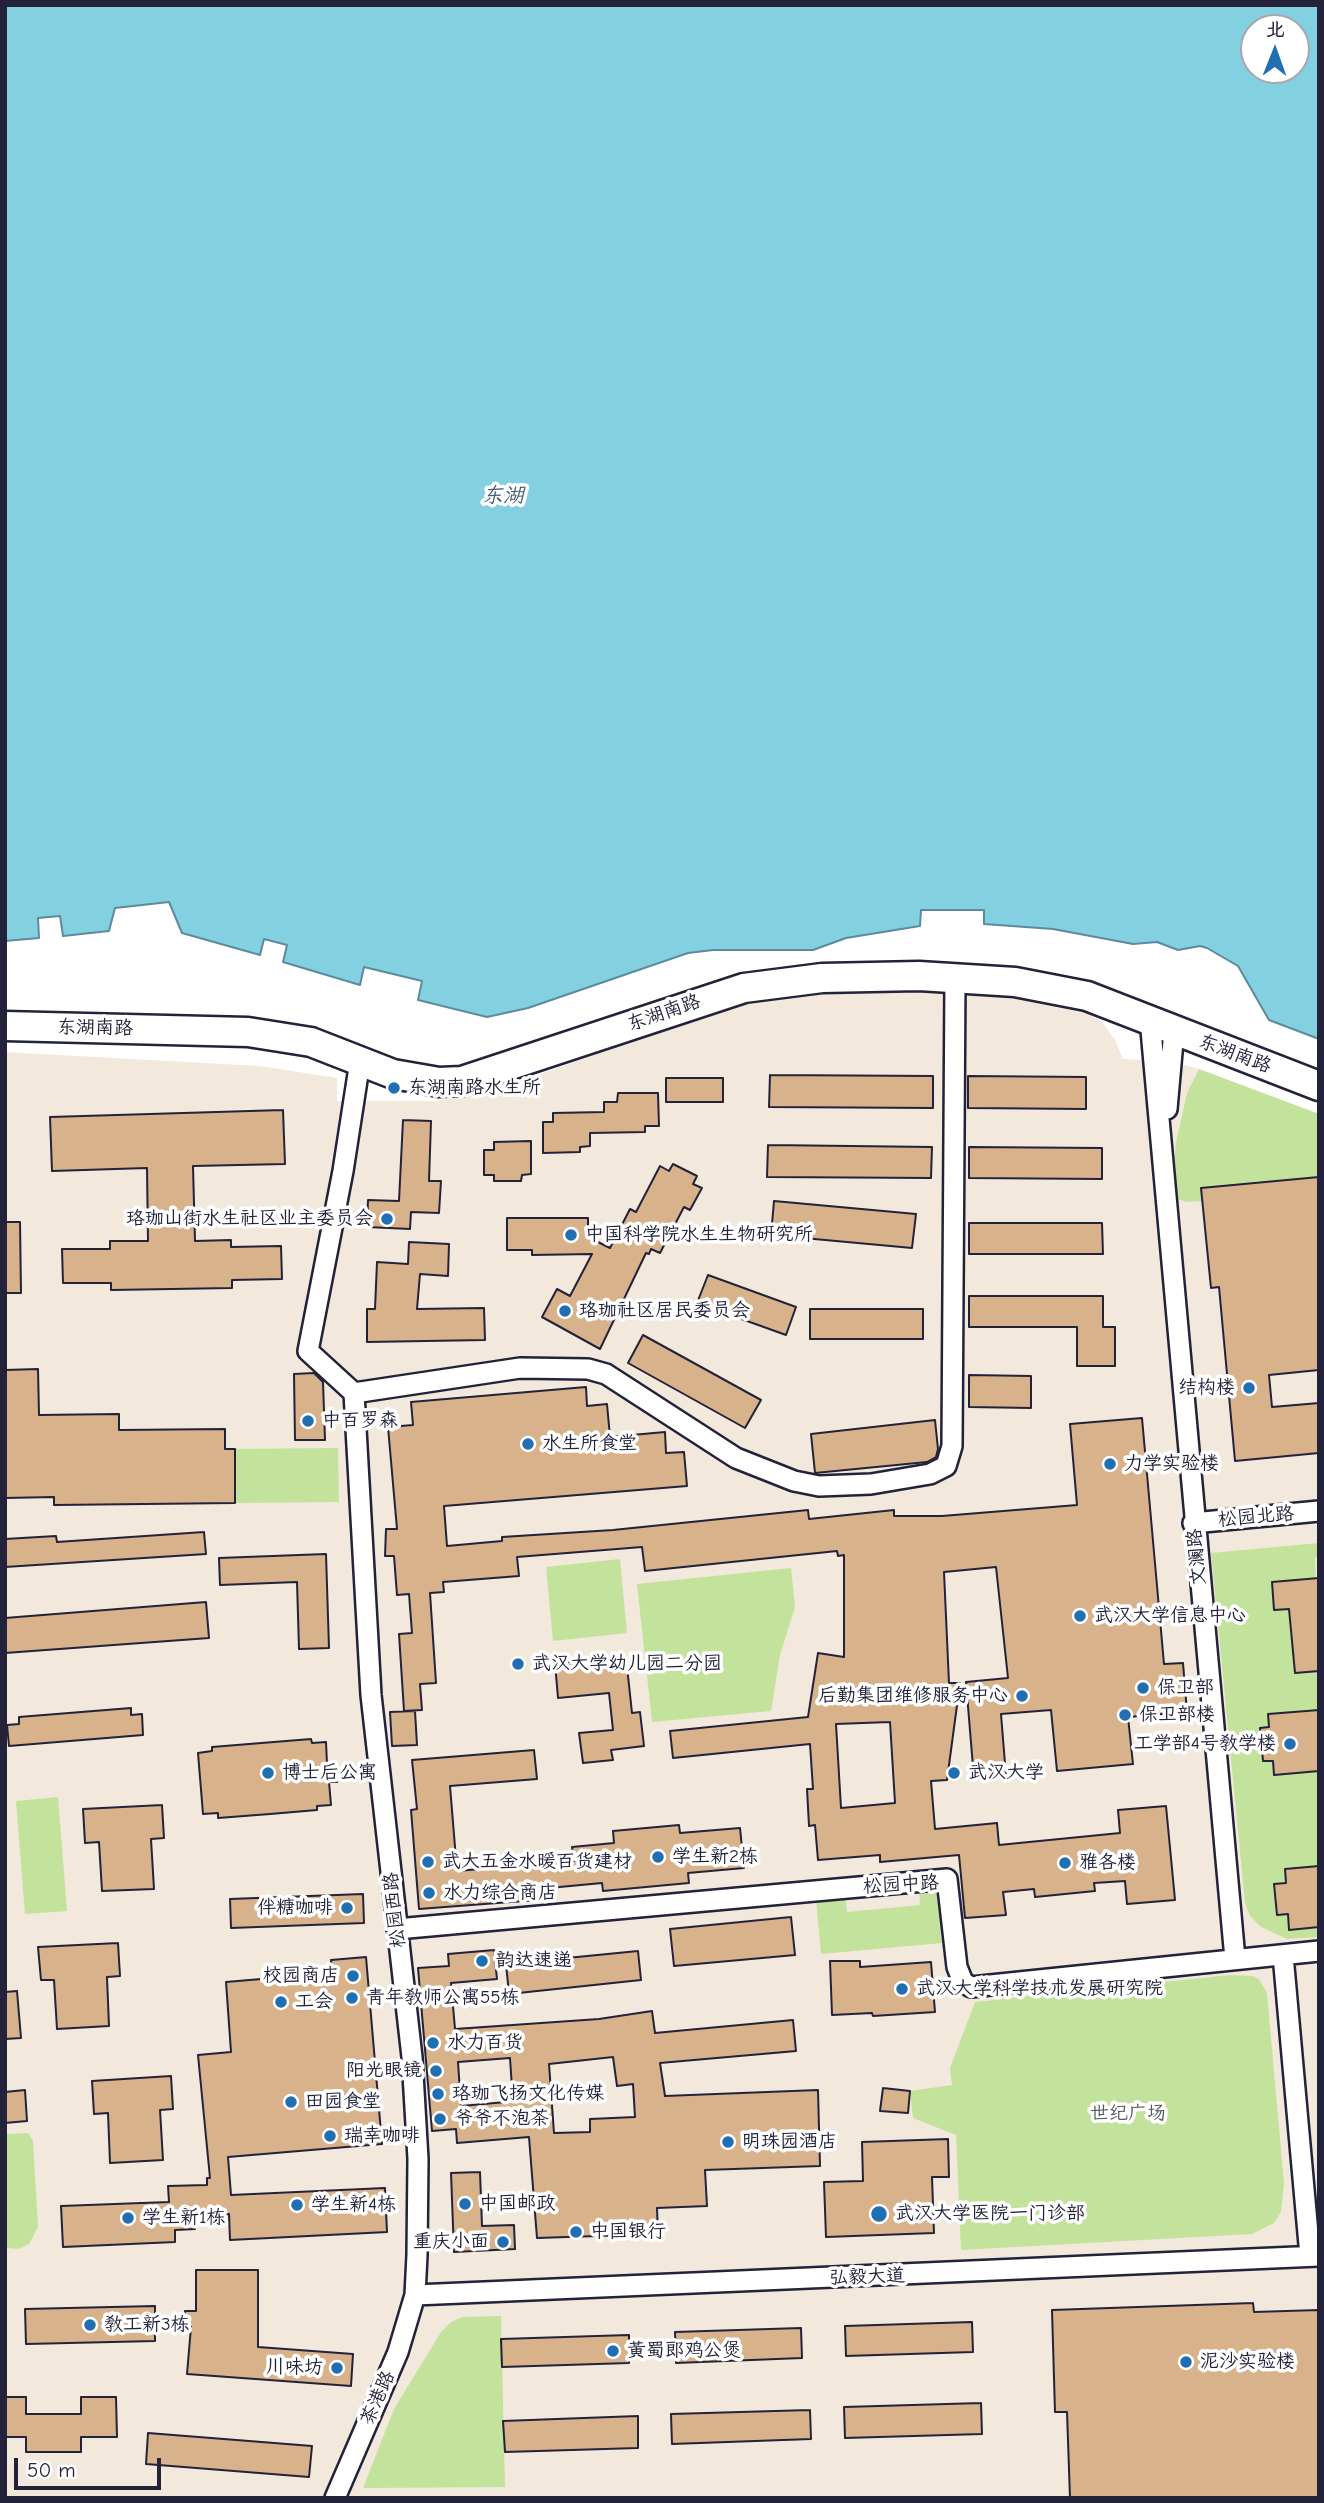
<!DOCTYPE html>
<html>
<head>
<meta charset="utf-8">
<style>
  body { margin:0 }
  #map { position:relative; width:1324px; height:2503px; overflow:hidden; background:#fff; font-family:"Comic Neue","LXGW WenKai TC",sans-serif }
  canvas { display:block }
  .frame { position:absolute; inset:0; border:7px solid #22223b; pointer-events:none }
  .north { position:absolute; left:1240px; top:14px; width:70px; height:70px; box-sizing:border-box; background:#fff; border:2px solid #a7a7b1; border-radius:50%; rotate:1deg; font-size:19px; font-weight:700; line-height:28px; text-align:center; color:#22223b }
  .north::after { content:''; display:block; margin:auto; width:24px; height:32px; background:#1f6fb2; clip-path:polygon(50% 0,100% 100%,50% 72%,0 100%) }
  .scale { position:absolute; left:14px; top:2458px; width:147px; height:32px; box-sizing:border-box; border:4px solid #22223b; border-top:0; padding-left:9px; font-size:21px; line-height:24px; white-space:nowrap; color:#22223b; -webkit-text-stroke:5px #fff; paint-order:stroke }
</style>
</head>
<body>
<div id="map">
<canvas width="1324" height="2503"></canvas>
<div class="frame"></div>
<div class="north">北</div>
<div class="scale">50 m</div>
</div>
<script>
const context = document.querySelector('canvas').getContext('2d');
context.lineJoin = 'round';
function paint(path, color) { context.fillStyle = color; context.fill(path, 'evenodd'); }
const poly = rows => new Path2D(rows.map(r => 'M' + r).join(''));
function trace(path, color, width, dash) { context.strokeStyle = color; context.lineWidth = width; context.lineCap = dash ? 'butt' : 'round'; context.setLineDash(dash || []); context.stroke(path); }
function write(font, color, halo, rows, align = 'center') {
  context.font = font + ' "Comic Neue","LXGW WenKai TC",sans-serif'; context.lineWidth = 7; context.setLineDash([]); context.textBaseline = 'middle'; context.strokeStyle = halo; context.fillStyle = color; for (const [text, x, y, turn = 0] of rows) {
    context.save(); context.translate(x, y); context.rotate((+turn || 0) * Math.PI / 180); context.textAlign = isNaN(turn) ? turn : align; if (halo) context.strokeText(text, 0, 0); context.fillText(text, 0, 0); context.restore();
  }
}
const built = poly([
  [916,989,1016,995,1077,1006,1103,1023,1115,1040,1123,1059,1171,1061,1199,1069,1319,1114,1319,2498,5,2498,5,1052,260,1066,337,1078,337,1101,436,1101,493,1091,744,1001,823,990]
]);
const green = poly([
  [1199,1069,1319,1114,1319,1177,1202,1188,1202,1201,1186,1202,1178,1199,1173,1173,1176,1143,1187,1093],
  [338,1448,339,1502,235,1503,235,1449],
  [1319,1543,1319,1557,1315,1558,1316,1578,1272,1583,1274,1610,1289,1609,1295,1673,1319,1671,1319,1710,1269,1714,1263,1761,1273,1761,1275,1775,1317,1771,1319,1866,1285,1869,1286,1883,1274,1884,1277,1915,1288,1914,1289,1929,1319,1927,1319,1937,1287,1939,1261,1927,1250,1916,1245,1903,1211,1553],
  [620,1559,627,1633,553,1641,546,1567],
  [791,1568,795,1607,780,1655,771,1711,652,1722,637,1584],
  [58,1797,67,1911,25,1914,16,1801],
  [937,1888,942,1943,821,1954,816,1899,845,1896,847,1912,920,1905,919,1890],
  [1230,1975,1252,1976,1259,1979,1267,1993,1284,2184,1281,2212,1274,2223,1252,2234,961,2250,956,2135,913,2118,910,2091,952,2085,950,2068,975,2002],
  [28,2133,33,2141,38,2227,29,2244,18,2249,5,2248,5,2134],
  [501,2316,505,2487,363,2488,394,2409,441,2332,451,2322,462,2317]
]);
const water = poly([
  [5,5,1319,5,1319,1039,1269,1020,1238,966,1207,948,1200,946,1178,950,1157,942,1133,944,1053,929,984,924,984,910,921,910,920,926,846,938,813,950,713,950,688,953,528,1008,487,1017,418,1000,422,981,364,967,360,985,283,962,287,945,264,939,260,955,182,933,169,902,115,908,109,931,63,936,60,916,38,918,39,938,5,941,5,5],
  [1254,28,1296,28,1296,70,1254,70,1254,28]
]);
const building = poly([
  [770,1075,933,1076,933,1108,769,1107,770,1075],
  [968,1076,1086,1077,1086,1109,968,1108,968,1076],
  [666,1078,723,1078,723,1102,666,1102,666,1078],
  [618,1093,658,1093,659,1126,645,1126,645,1132,590,1133,590,1146,580,1147,580,1152,543,1153,543,1122,553,1122,553,1113,604,1112,604,1102,617,1102,618,1093],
  [283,1110,285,1164,193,1166,195,1241,231,1240,231,1247,281,1246,282,1279,232,1280,232,1288,111,1290,111,1283,63,1283,62,1249,110,1249,110,1241,148,1241,147,1168,52,1171,50,1117,283,1110],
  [403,1120,431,1121,429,1181,441,1181,439,1213,411,1212,410,1229,367,1227,368,1200,399,1201,403,1120],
  [531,1141,531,1174,522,1175,521,1181,494,1181,494,1175,484,1175,484,1150,494,1150,494,1142,531,1141],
  [768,1145,932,1147,931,1178,767,1177,768,1145],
  [969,1147,1102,1148,1102,1179,969,1178,969,1147],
  [673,1164,697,1176,693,1184,702,1188,690,1210,684,1207,660,1253,651,1249,649,1254,646,1253,600,1349,542,1317,557,1289,570,1296,592,1254,532,1255,532,1250,507,1250,507,1218,588,1218,588,1237,610,1248,630,1209,636,1212,660,1166,669,1171,673,1164],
  [1319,1177,1319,1370,1269,1375,1272,1407,1319,1403,1319,1453,1235,1461,1219,1287,1211,1288,1201,1188,1319,1177],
  [774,1201,916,1214,912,1248,771,1235,774,1201],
  [5,1222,20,1222,21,1293,5,1293,5,1222],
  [969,1223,1102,1223,1103,1254,969,1254,969,1223],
  [409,1242,449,1244,448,1276,420,1274,417,1309,484,1308,485,1340,367,1342,367,1309,375,1309,377,1262,408,1264,409,1242],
  [708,1275,796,1307,786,1335,697,1303,708,1275],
  [969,1296,1103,1296,1103,1327,1115,1327,1115,1366,1077,1366,1077,1327,969,1327,969,1296],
  [810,1309,923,1309,923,1339,810,1339,810,1309],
  [643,1335,761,1400,745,1428,628,1363,643,1335],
  [38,1369,39,1415,119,1414,119,1430,225,1429,225,1449,235,1449,235,1503,54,1505,54,1497,5,1498,5,1370,38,1369],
  [314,1373,323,1382,325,1440,295,1440,294,1374,314,1373],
  [969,1375,1031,1376,1031,1408,969,1407,969,1375],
  [586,1387,587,1406,607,1404,610,1437,665,1432,666,1453,684,1452,687,1486,444,1506,447,1546,502,1541,502,1537,613,1530,808,1510,809,1519,894,1510,894,1516,942,1516,1077,1505,1070,1424,1142,1418,1164,1664,1183,1663,1187,1712,1128,1717,1133,1764,1057,1771,1051,1710,1001,1714,1006,1776,974,1779,966,1682,1008,1678,996,1567,944,1572,949,1683,960,1683,947,1780,931,1781,935,1829,997,1823,999,1845,1120,1833,1118,1810,1166,1806,1175,1900,1127,1904,1125,1881,1094,1883,1095,1891,1035,1897,1034,1889,1003,1892,1006,1915,965,1918,959,1855,880,1862,880,1855,818,1860,815,1825,809,1826,807,1789,813,1789,810,1744,673,1758,670,1731,808,1717,818,1653,844,1657,844,1555,838,1556,837,1551,645,1571,642,1547,517,1557,519,1576,443,1582,444,1592,430,1593,436,1683,420,1684,422,1710,404,1711,399,1634,412,1633,409,1594,397,1595,394,1556,385,1556,386,1529,397,1529,388,1427,413,1425,411,1402,586,1387],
  [890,1722,895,1803,841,1808,836,1724,890,1722],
  [935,1420,938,1449,936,1457,927,1462,815,1473,811,1434,935,1420],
  [204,1532,206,1554,5,1567,5,1539,56,1536,57,1542,204,1532],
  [326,1554,329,1648,299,1649,297,1582,220,1585,219,1558,326,1554],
  [1319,1578,1319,1671,1295,1673,1289,1609,1274,1610,1272,1582,1319,1578],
  [206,1602,209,1638,5,1653,5,1618,206,1602],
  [626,1657,632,1713,640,1712,644,1746,611,1750,613,1760,583,1763,579,1733,613,1730,609,1693,558,1698,555,1663,626,1657],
  [131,1708,131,1715,142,1714,143,1735,9,1746,7,1725,19,1724,19,1717,131,1708],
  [1319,1710,1319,1771,1274,1775,1273,1761,1263,1761,1260,1728,1269,1727,1268,1714,1319,1710],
  [415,1711,417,1745,392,1746,390,1712,415,1711],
  [311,1739,312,1743,326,1742,327,1764,336,1763,337,1782,329,1782,331,1805,317,1806,317,1810,270,1814,218,1818,218,1813,203,1814,198,1753,212,1751,212,1747,311,1739],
  [534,1750,537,1779,450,1786,457,1871,574,1861,572,1847,614,1843,613,1831,679,1825,680,1833,740,1828,744,1868,688,1873,689,1883,603,1891,602,1883,549,1888,550,1899,419,1909,411,1810,417,1809,412,1760,534,1750],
  [162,1805,164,1838,151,1839,154,1889,102,1891,99,1842,85,1843,83,1809,162,1805],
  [1319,1866,1319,1927,1289,1930,1288,1914,1277,1915,1274,1884,1286,1883,1285,1869,1319,1866],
  [363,1894,364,1923,231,1928,230,1899,363,1894],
  [791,1917,795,1955,674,1966,670,1929,791,1917],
  [118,1943,120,1976,107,1977,109,2026,57,2029,54,1980,41,1980,38,1947,118,1943],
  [494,1950,497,1979,451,1983,455,2029,599,2019,652,2011,655,2033,793,2020,796,2051,660,2063,665,2096,818,2090,820,2166,705,2170,707,2206,657,2208,658,2234,537,2238,529,2137,457,2143,456,2129,432,2131,418,1968,449,1966,448,1954,494,1950],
  [613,2057,617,2086,633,2084,635,2117,590,2119,590,2132,554,2133,549,2064,613,2057],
  [510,2058,512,2088,505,2089,506,2102,461,2106,458,2062,510,2058],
  [638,1951,641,1980,509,1994,506,1964,638,1951],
  [366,1957,382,2144,228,2157,231,2195,385,2188,387,2232,230,2240,229,2214,194,2216,195,2229,175,2230,175,2242,63,2247,61,2206,169,2202,168,2186,207,2185,207,2178,210,2178,198,2055,231,2052,226,1982,332,1973,331,1960,366,1957],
  [830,1961,860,1961,860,1967,931,1962,935,2012,873,2016,872,2013,832,2015,830,1961],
  [17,1991,21,2038,5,2039,5,1992,17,1991],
  [171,2076,173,2109,160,2110,163,2160,110,2163,108,2113,94,2114,92,2081,171,2076],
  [883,2088,910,2091,908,2113,880,2111,883,2088],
  [25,2090,27,2121,5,2123,5,2092,25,2090],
  [948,2139,949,2177,932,2177,934,2233,826,2237,824,2182,863,2181,862,2142,948,2139],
  [480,2172,482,2226,514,2225,515,2249,454,2252,451,2173,480,2172],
  [196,2270,258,2270,258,2347,353,2354,351,2386,187,2374,191,2327,185,2327,185,2311,196,2311,196,2270],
  [1253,2303,1254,2312,1319,2310,1319,2498,1070,2498,1067,2412,1055,2412,1052,2310,1253,2303],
  [155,2306,155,2341,26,2344,25,2309,155,2306],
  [972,2322,973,2352,846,2356,845,2326,972,2322],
  [801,2328,802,2358,676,2363,675,2332,801,2328],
  [629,2335,629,2363,502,2367,501,2339,629,2335],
  [5,2397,26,2397,26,2414,81,2414,81,2397,116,2397,117,2437,81,2437,81,2452,26,2452,26,2437,5,2437,5,2397],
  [981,2403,982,2434,845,2438,844,2407,981,2403],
  [810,2410,811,2439,672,2444,671,2414,810,2410],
  [638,2416,638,2448,505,2452,503,2421,638,2416],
  [148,2433,312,2446,309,2477,146,2464,148,2433]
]);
const street = poly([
  [1150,1019,1235,1959],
  [1167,1109,1174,1030],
  [354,1393,520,1368,588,1369,606,1374,736,1458,794,1481,819,1486,871,1484,930,1474,946,1466,952,1446,955,978],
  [1193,1523,1319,1511],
  [397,1929,947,1879,957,1967,963,1982,971,1987,1319,1951],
  [1283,1955,1310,2256],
  [415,2295,1319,2256],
  [335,2498,398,2352,415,2295,417,2255,418,2159,412,2057,371,1695,354,1393,308,1351,343,1171,360,1061]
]);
const secondary = poly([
  [5,1026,248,1032,311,1042,393,1074,439,1082,462,1081,744,988,822,978,919,976,1015,982,1087,996,1319,1086]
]);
const markers = [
  [394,1088,7,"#1f6fb2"],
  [387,1219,7,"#1f6fb2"],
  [571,1235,7,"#1f6fb2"],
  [565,1311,7,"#1f6fb2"],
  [1249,1388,7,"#1f6fb2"],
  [308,1421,7,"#1f6fb2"],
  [528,1444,7,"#1f6fb2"],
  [1110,1464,7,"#1f6fb2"],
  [1080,1616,7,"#1f6fb2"],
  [518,1664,7,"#1f6fb2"],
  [1143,1688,7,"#1f6fb2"],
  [1022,1696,7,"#1f6fb2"],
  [1125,1715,7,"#1f6fb2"],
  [1290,1744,7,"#1f6fb2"],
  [268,1773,7,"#1f6fb2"],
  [954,1773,7,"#1f6fb2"],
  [658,1857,7,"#1f6fb2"],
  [428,1862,7,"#1f6fb2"],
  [1065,1863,7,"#1f6fb2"],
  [429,1893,7,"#1f6fb2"],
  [347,1908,7,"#1f6fb2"],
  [482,1961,7,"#1f6fb2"],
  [353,1976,7,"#1f6fb2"],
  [902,1989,7,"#1f6fb2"],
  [352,1998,7,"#1f6fb2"],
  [281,2002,7,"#1f6fb2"],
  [433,2043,7,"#1f6fb2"],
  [436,2071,7,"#1f6fb2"],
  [438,2094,7,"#1f6fb2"],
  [291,2102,7,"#1f6fb2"],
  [440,2119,7,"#1f6fb2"],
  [330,2136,7,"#1f6fb2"],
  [728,2142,7,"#1f6fb2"],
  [465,2204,7,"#1f6fb2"],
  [297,2205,7,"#1f6fb2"],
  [879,2214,9,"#1f6fb2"],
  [128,2218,7,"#1f6fb2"],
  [576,2232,7,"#1f6fb2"],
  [503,2242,7,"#1f6fb2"],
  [90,2325,7,"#1f6fb2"],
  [613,2351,7,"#1f6fb2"],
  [1186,2362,7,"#1f6fb2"],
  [337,2368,7,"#1f6fb2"]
];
const streetNames = [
  ["东湖南路",664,1013,-19],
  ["东湖南路",95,1028,1],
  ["东湖南路",1235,1054,21],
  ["松园北路",1256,1517,-5],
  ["文澜路",1197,1557,-95],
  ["松园中路",901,1885,-3],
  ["松园西路",395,1910,-96],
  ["弘毅大道",867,2277,-2],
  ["茶港路",378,2398,-66]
];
const poiNames = [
  ["东湖南路水生所",408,1088],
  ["珞珈山街水生社区业主委员会",373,1219,"right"],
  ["中国科学院水生生物研究所",585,1235],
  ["珞珈社区居民委员会",579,1311],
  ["结构楼",1235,1388,"right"],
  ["中百罗森",322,1421],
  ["水生所食堂",542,1444],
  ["力学实验楼",1124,1464],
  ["武汉大学信息中心",1094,1616],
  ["武汉大学幼儿园二分园",532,1664],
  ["保卫部",1157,1688],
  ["后勤集团维修服务中心",1008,1696,"right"],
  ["保卫部楼",1139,1715],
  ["工学部4号教学楼",1276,1744,"right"],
  ["博士后公寓",282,1773],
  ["武汉大学",968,1773],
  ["学生新2栋",672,1857],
  ["武大五金水暖百货建材",442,1862],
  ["雅各楼",1079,1863],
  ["水力综合商店",443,1893],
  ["伴糖咖啡",333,1908,"right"],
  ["韵达速递",496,1961],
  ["校园商店",339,1976,"right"],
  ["武汉大学科学技术发展研究院",916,1989],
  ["青年教师公寓55栋",366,1998],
  ["工会",295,2002],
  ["水力百货",447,2043],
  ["阳光眼镜",422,2071,"right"],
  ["珞珈飞扬文化传媒",452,2094],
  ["田园食堂",305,2102],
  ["爷爷不泡茶",454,2119],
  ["瑞幸咖啡",344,2136],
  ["明珠园酒店",742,2142],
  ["中国邮政",479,2204],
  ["学生新4栋",311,2205],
  ["武汉大学医院一门诊部",895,2214],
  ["学生新1栋",142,2218],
  ["中国银行",590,2232],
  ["重庆小面",489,2242,"right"],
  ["教工新3栋",104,2325],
  ["黄蜀郎鸡公煲",627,2351],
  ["泥沙实验楼",1200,2362],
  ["川味坊",323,2368,"right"]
];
const parkNames = [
  ["世纪广场",1128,2114]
];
const waterNames = [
  ["东湖",503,496]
];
paint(built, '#f3e8dc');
paint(green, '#c3e39c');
paint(water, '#82d0e0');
trace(water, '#5c8a9e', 2);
paint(building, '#d8b28a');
trace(building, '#22223b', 2);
trace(street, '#22223b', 24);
trace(secondary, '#22223b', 33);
trace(street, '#fff', 19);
trace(secondary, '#fff', 28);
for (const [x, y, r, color] of markers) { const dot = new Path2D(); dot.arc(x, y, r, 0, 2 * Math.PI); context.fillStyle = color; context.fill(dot); trace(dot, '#fff', 2.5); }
write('19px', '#22223b', '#fff', streetNames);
write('19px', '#22223b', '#fff', poiNames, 'left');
write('19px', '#525c58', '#fff', parkNames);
write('italic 21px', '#445f75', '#fff', waterNames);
</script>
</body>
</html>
